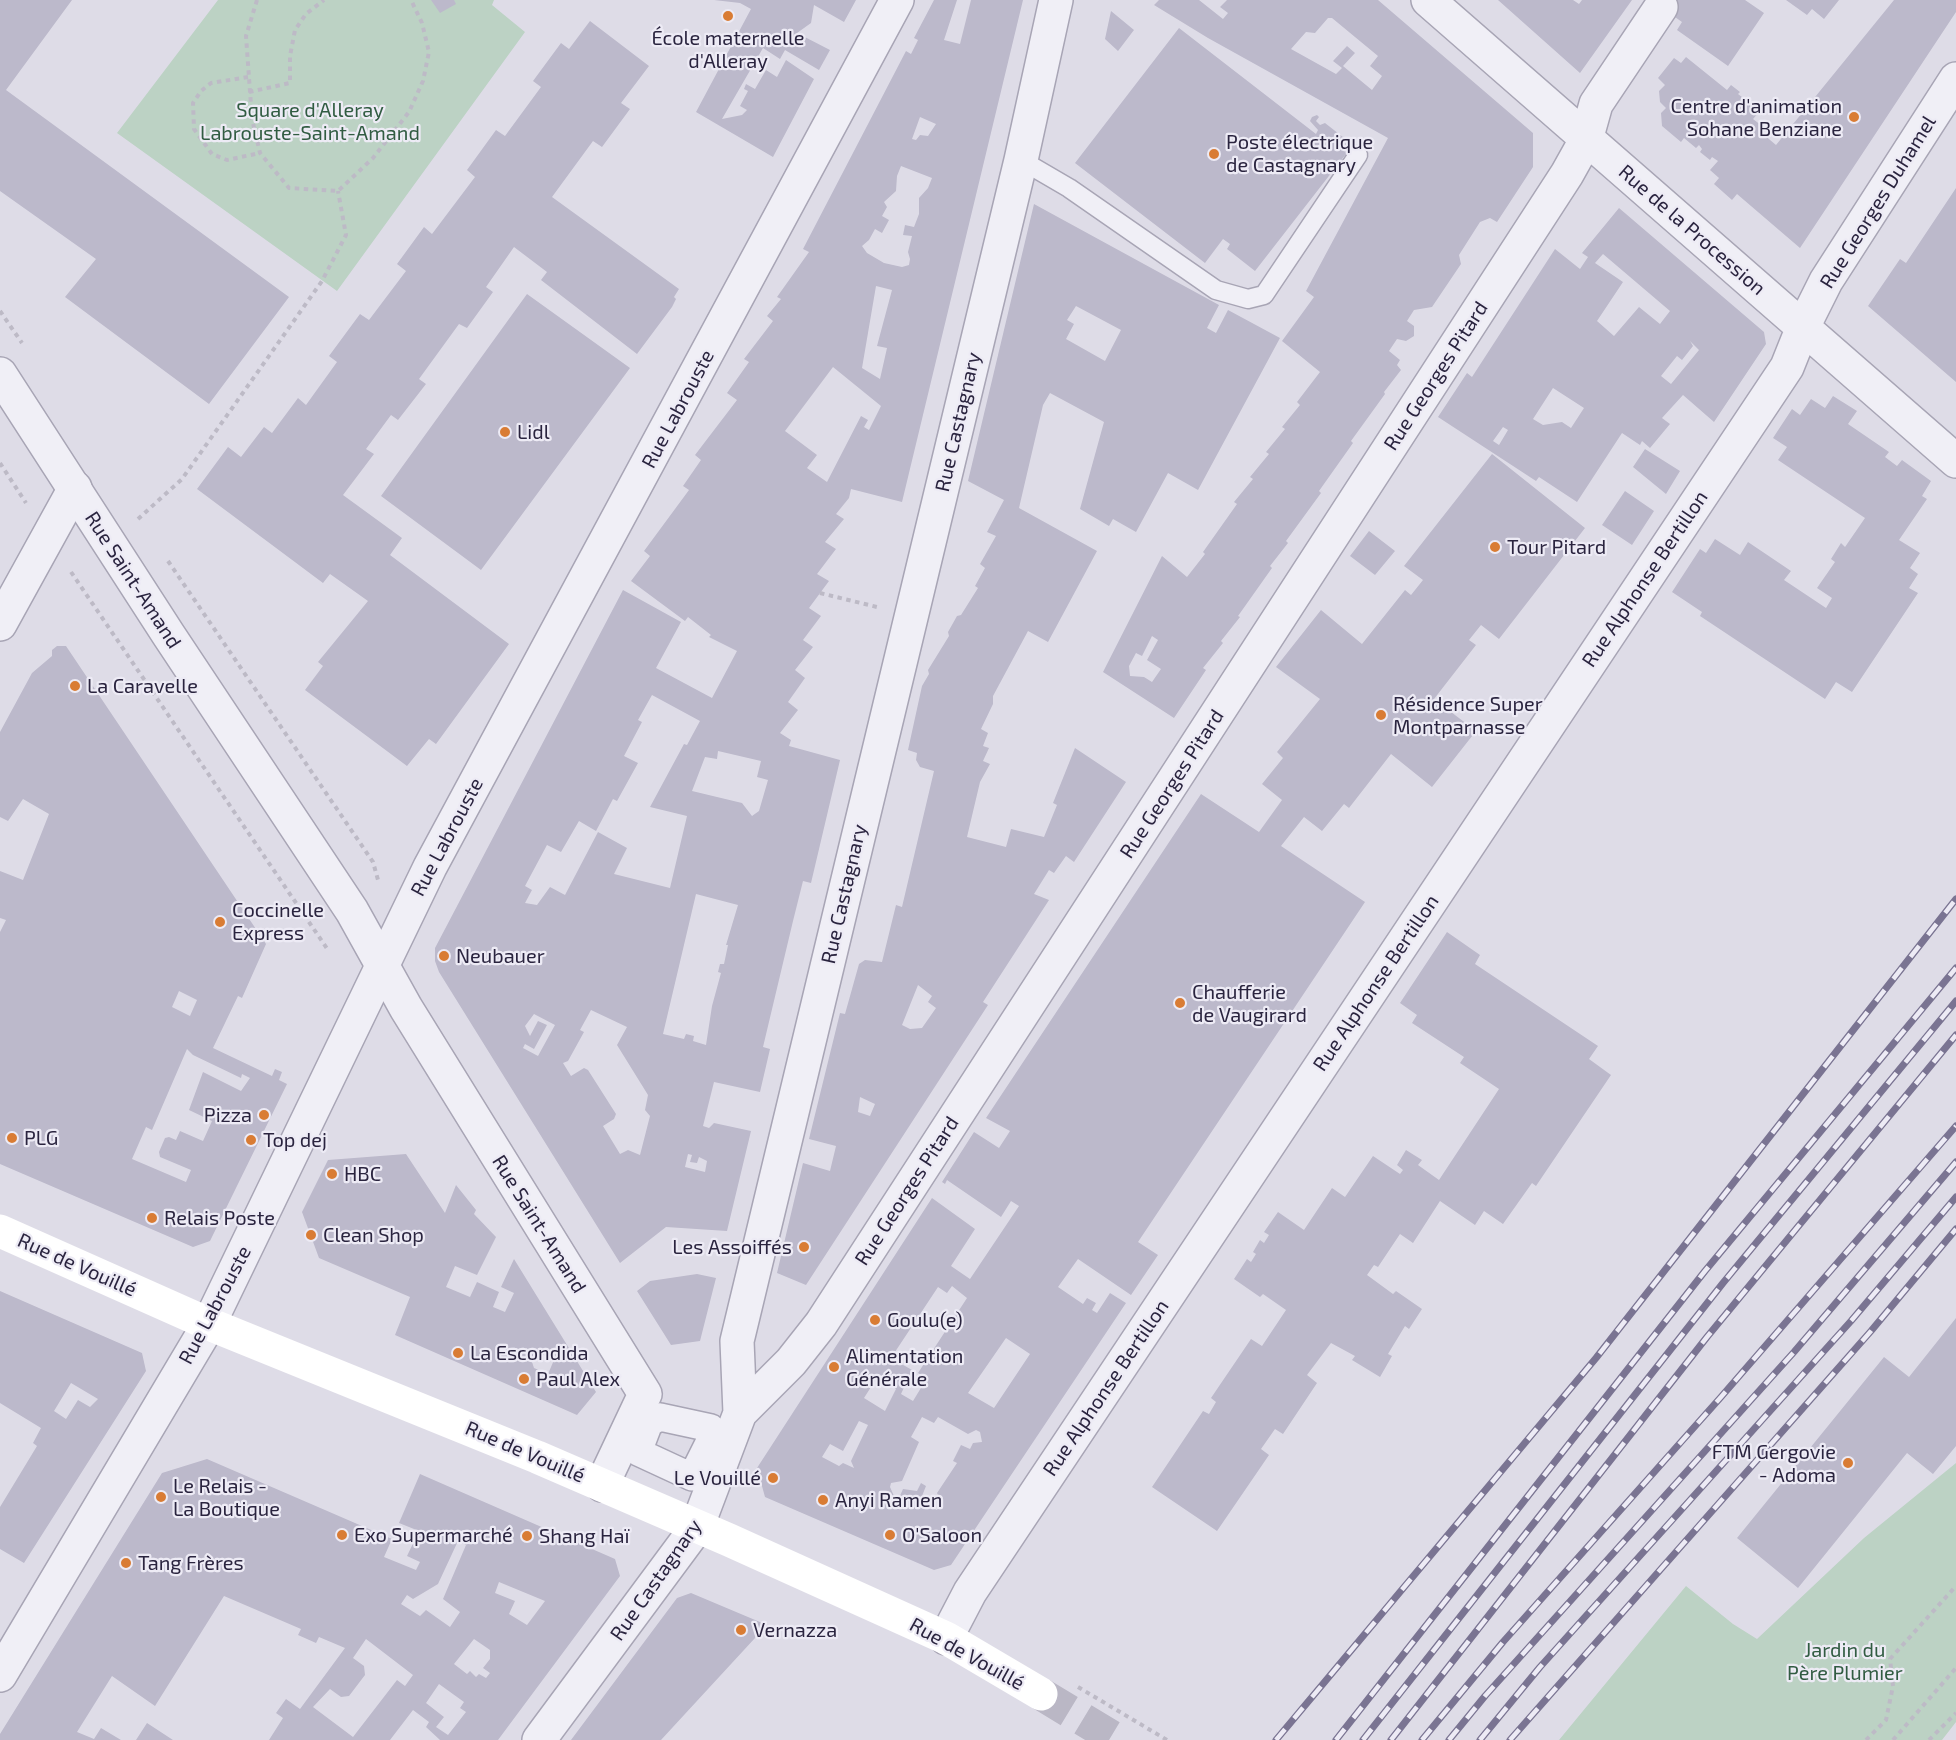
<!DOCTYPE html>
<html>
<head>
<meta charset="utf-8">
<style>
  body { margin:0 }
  canvas { display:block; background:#dedce7 }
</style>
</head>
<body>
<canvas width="1956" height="1740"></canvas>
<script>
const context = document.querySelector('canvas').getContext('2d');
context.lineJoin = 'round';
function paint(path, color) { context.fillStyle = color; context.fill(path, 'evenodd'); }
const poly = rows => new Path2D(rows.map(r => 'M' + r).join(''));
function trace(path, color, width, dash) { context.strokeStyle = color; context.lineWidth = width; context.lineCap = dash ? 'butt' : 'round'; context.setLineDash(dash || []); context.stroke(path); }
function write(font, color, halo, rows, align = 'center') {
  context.font = font + ' "Exo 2",sans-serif'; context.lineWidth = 4.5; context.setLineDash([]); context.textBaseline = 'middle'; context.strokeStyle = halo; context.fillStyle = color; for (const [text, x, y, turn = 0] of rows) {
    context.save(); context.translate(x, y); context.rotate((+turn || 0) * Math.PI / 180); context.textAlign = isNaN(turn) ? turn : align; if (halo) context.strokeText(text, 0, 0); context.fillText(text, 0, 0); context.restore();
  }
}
const green = poly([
  [218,0,494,0,492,5,525,32,337,291,117,133],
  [1956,1463,1956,1722,1942,1740,1559,1740,1686,1586,1733,1624,1757,1639,1864,1538]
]);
const building = poly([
  [0,0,72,0,6,90,289,297,209,404,65,297,96,259,0,191],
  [431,0,454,0,456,4,440,13],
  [714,0,856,0,844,22,814,5,811,23,797,33,830,50,819,70,785,50,780,59,763,48,722,119,742,115,747,110,740,106,748,91,744,89,746,84,755,89,766,70,777,77,786,60,814,79,773,157,696,112,751,9,740,3],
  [934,0,957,0,944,40,960,44,971,0,1023,0,902,502,851,489,849,498,836,514,844,519,825,542,836,549,817,574,829,581,809,608,821,616,803,640,813,647,795,670,805,678,788,702,798,710,780,733,791,740,789,746,840,760,811,883,803,881,793,921,763,1047,770,1049,760,1092,714,1082,703,1126,709,1128,714,1123,751,1131,727,1231,666,1227,620,1263,439,972,435,961,435,948,623,590,681,622,656,668,712,698,737,651,709,637,711,635,688,617,685,621,631,581,650,556,644,551,689,490,683,486,701,460,695,455,737,400,727,393,749,362,744,359,773,321,767,316,781,299,777,297,809,252,803,249,906,51,911,54,918,40,914,38],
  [920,117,936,124,928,136,920,135,916,140,912,139],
  [901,166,932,178,928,188,919,198,919,214,914,227,905,225,903,235,912,236,908,252,910,259,909,265,902,267,884,263,867,253,862,246,869,240,875,229,882,233,889,220,882,216,887,207,884,202,896,191,897,176],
  [876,286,892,290,877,346,887,348,880,379,862,368],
  [833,367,881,406,869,430,864,427,868,420,861,416,827,482,807,468,817,455,785,431],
  [652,695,700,721,687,745,684,744,650,807,687,816,670,888,614,874,627,848,598,832,565,895,550,887,537,905,525,903,532,890,525,886,547,845,561,852,579,821,596,831,613,799,617,801,638,763,624,756,642,722,638,720],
  [718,751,761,761,757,777,768,780,759,811,752,816,742,803,692,791,705,757,717,759],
  [696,894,738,905,726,945,728,945,724,964,720,964,718,972,721,973,712,1006,706,1045,693,1041,694,1036,686,1034,684,1039,663,1034],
  [591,1010,627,1027,617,1045,648,1095,645,1110,650,1116,640,1155,628,1150,620,1154,603,1126,614,1119,616,1114,588,1070,584,1068,571,1076,563,1063,568,1061,584,1032,580,1030],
  [534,1014,555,1025,538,1056,523,1048,525,1044,534,1049,547,1025,538,1021,530,1036,525,1026],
  [688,1154,692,1155,690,1162,697,1163,699,1157,707,1161,705,1172,685,1167],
  [1159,0,1199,0,1223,19,1228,13,1220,7,1227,0,1378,0,1533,133,1533,167,1497,222,1490,218,1480,222,1459,255,1461,264,1432,307,1414,310,1407,321,1414,326,1414,336,1406,341,1397,339,1389,351,1400,360,1397,365,1401,370,1384,392,1385,394,1351,441,1353,443,1319,491,1321,493,1286,541,1288,543,1270,566,1272,568,1238,616,1240,617,1221,641,1223,643,1203,668,1206,670,1174,718,1103,672,1162,556,1187,577,1205,554,1203,552,1237,504,1234,502,1253,479,1250,477,1269,454,1266,452,1285,429,1282,427,1300,405,1297,402,1320,372,1282,341,1314,297,1306,291,1388,138,1208,38,1154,5],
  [1328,18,1332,18,1378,56,1370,66,1382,76,1372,90,1343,66,1355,53,1347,46,1333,61,1342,68,1336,74,1291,49,1306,32,1315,33],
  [1152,636,1158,640,1147,660,1161,669,1152,682,1144,677,1130,676,1129,666,1136,653,1142,656],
  [1498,0,1573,0,1579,4,1582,0,1632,0,1580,73],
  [1651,0,1745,0,1764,13,1728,66,1677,30,1682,22],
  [1786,0,1839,0,1824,19,1812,9,1807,15],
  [1894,0,1956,0,1956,12,1800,248,1737,194,1732,200,1714,184,1719,178,1710,170,1718,161,1712,157,1710,160,1700,152,1702,149,1699,145,1696,148,1684,138,1681,142,1662,126,1661,113,1666,108,1660,102,1659,91,1665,85,1658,78,1674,58,1681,63,1686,57,1727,90,1731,85,1740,92,1738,94,1760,111,1753,119,1766,129,1763,134,1776,145],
  [1111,11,1134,30,1118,51,1105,39],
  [590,21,649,66,621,103,630,109,602,147,593,141,552,197,679,289,674,297,676,299,672,307,637,354,541,280,547,272,514,247,486,287,493,292,467,328,459,324,419,379,426,384,398,420,391,415,366,449,374,454,343,495,402,538,390,555,509,644,436,744,429,739,407,766,305,690,323,666,318,662,368,601,330,574,323,583,197,489,228,447,241,457,264,427,272,433,298,398,306,405,337,362,329,356,360,314,369,320,406,271,397,264,424,227,432,234,475,177,467,170,496,130,505,136,541,87,533,81,561,43,569,49],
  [1179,28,1316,134,1318,130,1310,121,1312,117,1317,115,1319,117,1316,121,1320,125,1325,123,1353,145,1255,271,1227,249,1230,244,1223,239,1205,263,1075,163],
  [1956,188,1956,382,1868,306,1900,259,1906,263],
  [1034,204,1219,305,1207,328,1216,333,1228,310,1280,338,1198,490,1168,473,1136,532,1113,519,1109,526,1080,509,1104,422,1050,393,1043,405,1019,508,1097,551,1048,642,1028,631,993,696,993,704,981,729,988,733,983,746,989,748,983,761,990,764,980,782,967,837,1006,847,1011,829,1044,837,1057,805,1053,803,1075,748,1126,782,1074,862,1066,856,1054,873,1049,870,1034,894,1049,900,983,1002,988,1005,806,1285,777,1273,803,1163,830,1171,836,1146,809,1139,840,1013,845,1014,859,964,865,960,882,962,896,905,902,907,934,771,920,767,916,760,917,753,908,750,922,686,929,674,928,670,949,636,948,632,957,616,961,615,978,588,975,586,985,568,980,564,996,536,987,532,1004,500,968,481],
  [1076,306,1121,330,1105,361,1066,339,1074,324,1067,320],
  [918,985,932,996,928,1002,936,1008,922,1028,910,1029,902,1025],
  [860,1097,875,1104,870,1116,858,1112],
  [1619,208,1764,332,1766,344,1714,422,1683,395,1662,418,1670,424,1650,448,1642,441,1640,445,1622,433,1577,502,1539,477,1536,481,1438,417,1467,373,1472,377,1555,249,1580,269,1588,257,1582,253],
  [1603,254,1670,311,1660,324,1639,307,1614,336,1597,321,1623,282,1595,263],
  [1690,341,1699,350,1671,384,1661,376,1677,356,1682,360,1693,346],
  [1553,388,1584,408,1571,428,1562,422,1543,425,1533,419],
  [1503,427,1508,430,1499,445,1493,441],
  [527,294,630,368,481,570,381,496],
  [1833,396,1857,411,1848,424,1889,452,1885,457,1897,466,1902,460,1931,481,1922,496,1927,499,1899,540,1920,553,1910,568,1918,574,1909,588,1918,593,1852,692,1836,682,1825,699,1700,616,1702,612,1672,592,1700,549,1706,553,1715,539,1740,555,1748,542,1791,571,1784,580,1826,608,1832,598,1817,588,1835,562,1831,559,1841,543,1845,547,1865,518,1778,460,1787,447,1773,438,1792,409,1800,415,1811,399,1825,408],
  [1645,449,1680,471,1666,494,1633,467],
  [1492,454,1585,528,1499,639,1481,625,1469,640,1476,645,1434,699,1476,731,1432,787,1391,754,1349,808,1344,804,1322,831,1304,817,1281,846,1365,902,1138,1242,1158,1255,1131,1295,1078,1259,1058,1287,1083,1304,1087,1298,1096,1303,1092,1310,1097,1313,1110,1293,1126,1303,951,1565,934,1570,765,1497,757,1468,932,1198,975,1229,951,1266,970,1279,1019,1206,1011,1201,1001,1217,947,1180,945,1184,942,1182,974,1132,999,1148,1010,1131,986,1118,1201,794,1259,832,1282,800,1262,784,1283,758,1277,752,1320,699,1276,667,1321,610,1362,644,1405,590,1411,595,1423,580,1404,566],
  [952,1286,967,1298,918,1373,927,1378,913,1401,901,1394,912,1370,891,1358,938,1287,947,1293],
  [1006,1338,1030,1354,994,1408,968,1393],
  [878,1376,896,1389,885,1411,864,1398],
  [922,1417,934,1423,938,1417,968,1434,976,1430,980,1432,982,1442,973,1443,970,1449,961,1445,953,1461,957,1463,937,1493,942,1503,937,1510,925,1505,928,1498,922,1496,926,1486,921,1483,917,1491,903,1489,899,1498,894,1496,890,1487,891,1483,902,1481,919,1442,911,1437],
  [859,1421,868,1425,851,1461,854,1468,843,1463,839,1466,822,1457,830,1444,843,1451],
  [1625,491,1654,511,1632,545,1602,525],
  [1369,531,1395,551,1375,575,1350,556],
  [57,646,66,646,266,944,242,998,238,996,213,1048,272,1076,275,1069,282,1072,279,1080,287,1084,210,1241,193,1247,0,1164,0,932,6,920,0,918,0,871,23,880,49,814,23,799,8,821,0,817,0,732,32,673,52,656,52,650],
  [179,991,197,1000,190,1016,172,1007],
  [187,1049,193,1055,241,1078,242,1074,250,1078,241,1091,203,1072,189,1110,212,1121,203,1141,180,1131,176,1140,169,1137,165,1138,159,1152,160,1157,191,1170,186,1182,132,1159,146,1127,152,1130],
  [1447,932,1480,955,1475,964,1598,1046,1589,1059,1611,1075,1536,1186,1532,1183,1503,1224,1484,1211,1475,1225,1440,1201,1413,1243,1400,1234,1378,1267,1374,1265,1367,1275,1393,1294,1396,1291,1422,1309,1409,1329,1405,1326,1388,1354,1392,1356,1380,1377,1352,1360,1355,1356,1331,1343,1307,1375,1317,1383,1283,1434,1275,1429,1261,1449,1269,1455,1217,1531,1152,1487,1203,1411,1209,1414,1216,1402,1211,1398,1251,1339,1262,1346,1286,1310,1263,1294,1260,1297,1234,1279,1247,1259,1251,1262,1256,1254,1253,1252,1260,1240,1264,1243,1269,1235,1264,1232,1278,1212,1304,1230,1332,1188,1345,1197,1373,1156,1400,1174,1403,1170,1397,1165,1406,1150,1422,1160,1418,1165,1439,1180,1499,1089,1460,1063,1464,1057,1412,1023,1417,1015,1400,1003],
  [406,1154,445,1213,456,1185,476,1210,474,1214,496,1237,477,1275,455,1266,446,1287,470,1297,477,1282,499,1292,493,1307,505,1312,514,1293,501,1287,514,1259,596,1392,577,1415,395,1335,410,1297,319,1258,302,1212,328,1160],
  [537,1352,554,1360,548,1374,534,1368,532,1362],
  [697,1274,716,1278,700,1341,671,1345,637,1291,650,1281],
  [0,1291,142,1353,146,1371,24,1563,0,1549,0,1507,37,1446,33,1443,41,1428,0,1403],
  [71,1383,98,1399,90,1407,78,1400,66,1419,54,1411],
  [1956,1318,1956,1446,1933,1474,1907,1453,1798,1588,1737,1538,1884,1357,1909,1377],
  [207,1459,392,1539,384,1557,416,1570,420,1562,407,1556,419,1531,399,1523,420,1474,615,1559,620,1576,498,1740,440,1740,426,1727,429,1722,413,1710,390,1740,269,1740,283,1718,276,1713,286,1699,300,1709,345,1648,319,1637,316,1643,298,1635,301,1629,224,1596,155,1706,112,1676,77,1732,94,1739,101,1728,121,1740,0,1740,0,1734,162,1473],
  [458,1541,466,1545,443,1599,460,1612,450,1627,426,1610,420,1616,401,1604,407,1595,413,1599,438,1584],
  [499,1582,545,1601,527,1625,509,1614,515,1601,495,1593],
  [366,1639,413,1675,405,1686,397,1680,353,1737,313,1707,330,1689,341,1697,349,1696,365,1675,364,1666,353,1658],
  [474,1639,490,1650,490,1659,483,1668,490,1673,486,1678,479,1674,476,1677,470,1671,467,1674,454,1664],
  [439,1684,464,1702,460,1708,466,1712,448,1735,436,1727,444,1717,426,1703],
  [691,1593,767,1625,661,1740,571,1740,677,1598],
  [147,1723,173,1740,136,1740]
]);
const secondaryTunnel = poly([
  [1041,1694,1117,1740]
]);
const path = poly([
  [257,0,246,36,252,119,260,153,289,188,338,191,373,158,409,112,423,81,429,52,422,23,411,0],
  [248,77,211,83,201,91,193,103,194,129,212,154,227,160,260,153],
  [249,92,290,83,290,56,295,30,306,14,324,0],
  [0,311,22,343],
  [0,463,26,503],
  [138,519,182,479,322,281,346,235,338,191],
  [168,561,373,862,378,880],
  [71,572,328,950],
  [820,593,877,607],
  [1078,1687,1167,1740],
  [1866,1740,1886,1720,1893,1686,1890,1659,1956,1586],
  [1893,1740,1956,1668],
  [1929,1740,1956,1713]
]);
const service = poly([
  [1021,160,1069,188,1216,290,1248,299,1264,295,1358,155]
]);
const pedestrian = poly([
  [660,1417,711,1428,712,1437,692,1477,638,1452,649,1423,660,1417]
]);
const minor = poly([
  [1428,0,1956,461],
  [0,624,75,488],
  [740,1413,791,1362,821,1324,1567,174,1586,140,1596,104,1661,7],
  [697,1527,740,1413,737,1341,1021,160,1056,0],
  [946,1638,970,1592,1787,367,1803,327,1826,281,1956,79],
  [0,1675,209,1324,430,867,897,0]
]);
const tertiary = poly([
  [0,374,168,634,352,911,406,1008,645,1394,602,1485],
  [539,1740,697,1527]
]);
const secondary = poly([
  [0,1231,209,1324,537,1457,729,1540,946,1638,1041,1694]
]);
const rail = poly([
  [1276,1740,1596,1358,1956,899],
  [1336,1740,1705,1271,1956,968],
  [1363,1740,1723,1283,1956,1001],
  [1391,1740,1707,1337,1956,1035],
  [1422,1740,1503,1642,1721,1397,1956,1126],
  [1449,1740,1485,1696,1794,1352,1956,1162],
  [1480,1740,1540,1667,1851,1321,1956,1197],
  [1510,1740,1871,1331,1956,1229]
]);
const markers = [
  [728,16,6,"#d97c34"],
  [1854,117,6,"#d97c34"],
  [1214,154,6,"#d97c34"],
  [505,432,6,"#d97c34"],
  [1495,547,6,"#d97c34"],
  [75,686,6,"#d97c34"],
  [1381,715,6,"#d97c34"],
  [220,922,6,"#d97c34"],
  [444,956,6,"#d97c34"],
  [1180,1003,6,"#d97c34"],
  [264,1115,6,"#d97c34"],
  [12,1138,6,"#d97c34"],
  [251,1140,6,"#d97c34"],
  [332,1174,6,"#d97c34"],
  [152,1218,6,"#d97c34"],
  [311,1235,6,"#d97c34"],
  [804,1247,6,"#d97c34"],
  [875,1320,6,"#d97c34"],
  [458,1353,6,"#d97c34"],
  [834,1367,6,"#d97c34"],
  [524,1379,6,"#d97c34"],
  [1848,1463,6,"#d97c34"],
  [773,1478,6,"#d97c34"],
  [161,1497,6,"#d97c34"],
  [823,1500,6,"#d97c34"],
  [342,1535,6,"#d97c34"],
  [890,1535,6,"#d97c34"],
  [527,1536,6,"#d97c34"],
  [126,1563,6,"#d97c34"],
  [741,1630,6,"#d97c34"]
];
const poiNames = [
  ["École maternelle",728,38,"center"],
  ["d'Alleray",728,61,"center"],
  ["Centre d'animation",1842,106,"right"],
  ["Sohane Benziane",1842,129,"right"],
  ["Poste électrique",1226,142],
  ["de Castagnary",1226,165],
  ["Lidl",517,432],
  ["Tour Pitard",1507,547],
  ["La Caravelle",87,686],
  ["Résidence Super",1393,704],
  ["Montparnasse",1393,727],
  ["Coccinelle",232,910],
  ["Express",232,933],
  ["Neubauer",456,956],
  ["Chaufferie",1192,992],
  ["de Vaugirard",1192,1015],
  ["Pizza",252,1115,"right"],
  ["PLG",24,1138],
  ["Top dej",263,1140],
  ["HBC",344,1174],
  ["Relais Poste",164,1218],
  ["Clean Shop",323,1235],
  ["Les Assoiffés",792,1247,"right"],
  ["Goulu(e)",887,1320],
  ["La Escondida",470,1353],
  ["Alimentation",846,1356],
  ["Générale",846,1379],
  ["Paul Alex",536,1379],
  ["FTM Gergovie",1836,1452,"right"],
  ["- Adoma",1836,1475,"right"],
  ["Le Vouillé",761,1478,"right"],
  ["Le Relais -",173,1486],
  ["La Boutique",173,1509],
  ["Anyi Ramen",835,1500],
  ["Exo Supermarché",354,1535],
  ["O'Saloon",902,1535],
  ["Shang Haï",539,1536],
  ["Tang Frères",138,1563],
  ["Vernazza",753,1630]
];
const parkNames = [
  ["Square d'Alleray",310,110],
  ["Labrouste-Saint-Amand",310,133],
  ["Jardin du",1845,1650],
  ["Père Plumier",1845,1673]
];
const streetNames = [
  ["Rue Georges Duhamel",1878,202,-58],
  ["Rue de la Procession",1692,230,41],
  ["Rue Georges Pitard",1436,376,-57],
  ["Rue Labrouste",678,409,-62],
  ["Rue Castagnary",958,422,-77],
  ["Rue Alphonse Bertillon",1645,579,-56],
  ["Rue Saint-Amand",133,580,57],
  ["Rue Georges Pitard",1172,784,-57],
  ["Rue Labrouste",447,837,-62],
  ["Rue Castagnary",844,894,-77],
  ["Rue Alphonse Bertillon",1376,983,-56],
  ["Rue Georges Pitard",907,1191,-57],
  ["Rue Saint-Amand",539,1224,58],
  ["Rue de Vouillé",77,1265,24],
  ["Rue Labrouste",215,1305,-62],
  ["Rue Alphonse Bertillon",1106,1388,-56],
  ["Rue de Vouillé",525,1452,23],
  ["Rue Castagnary",656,1580,-55],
  ["Rue de Vouillé",967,1654,29]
];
paint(green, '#bcd2c4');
paint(building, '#bcb9cb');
trace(secondaryTunnel, '#bab7c5', 33, [33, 16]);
trace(service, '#a8a5b5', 21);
trace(pedestrian, '#a8a5b5', 30);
trace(minor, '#a8a5b5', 36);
trace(tertiary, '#a8a5b5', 36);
trace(path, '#bdbac6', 4, [4.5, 4.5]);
trace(service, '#f0eff6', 18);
trace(pedestrian, '#f0eff6', 27);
trace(minor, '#f0eff6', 33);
trace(tertiary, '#f0eff6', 33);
trace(secondary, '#fff', 33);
trace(rail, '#7a7492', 7);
trace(rail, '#edebf5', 4.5, [14]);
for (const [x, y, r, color] of markers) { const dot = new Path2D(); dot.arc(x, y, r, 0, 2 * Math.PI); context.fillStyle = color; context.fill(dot); trace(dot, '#edebf5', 2); }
write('20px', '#2a243f', '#edebf5', poiNames, 'left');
write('20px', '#315c42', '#edebf5', parkNames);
write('20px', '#2a243f', '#edebf5', streetNames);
</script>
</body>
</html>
